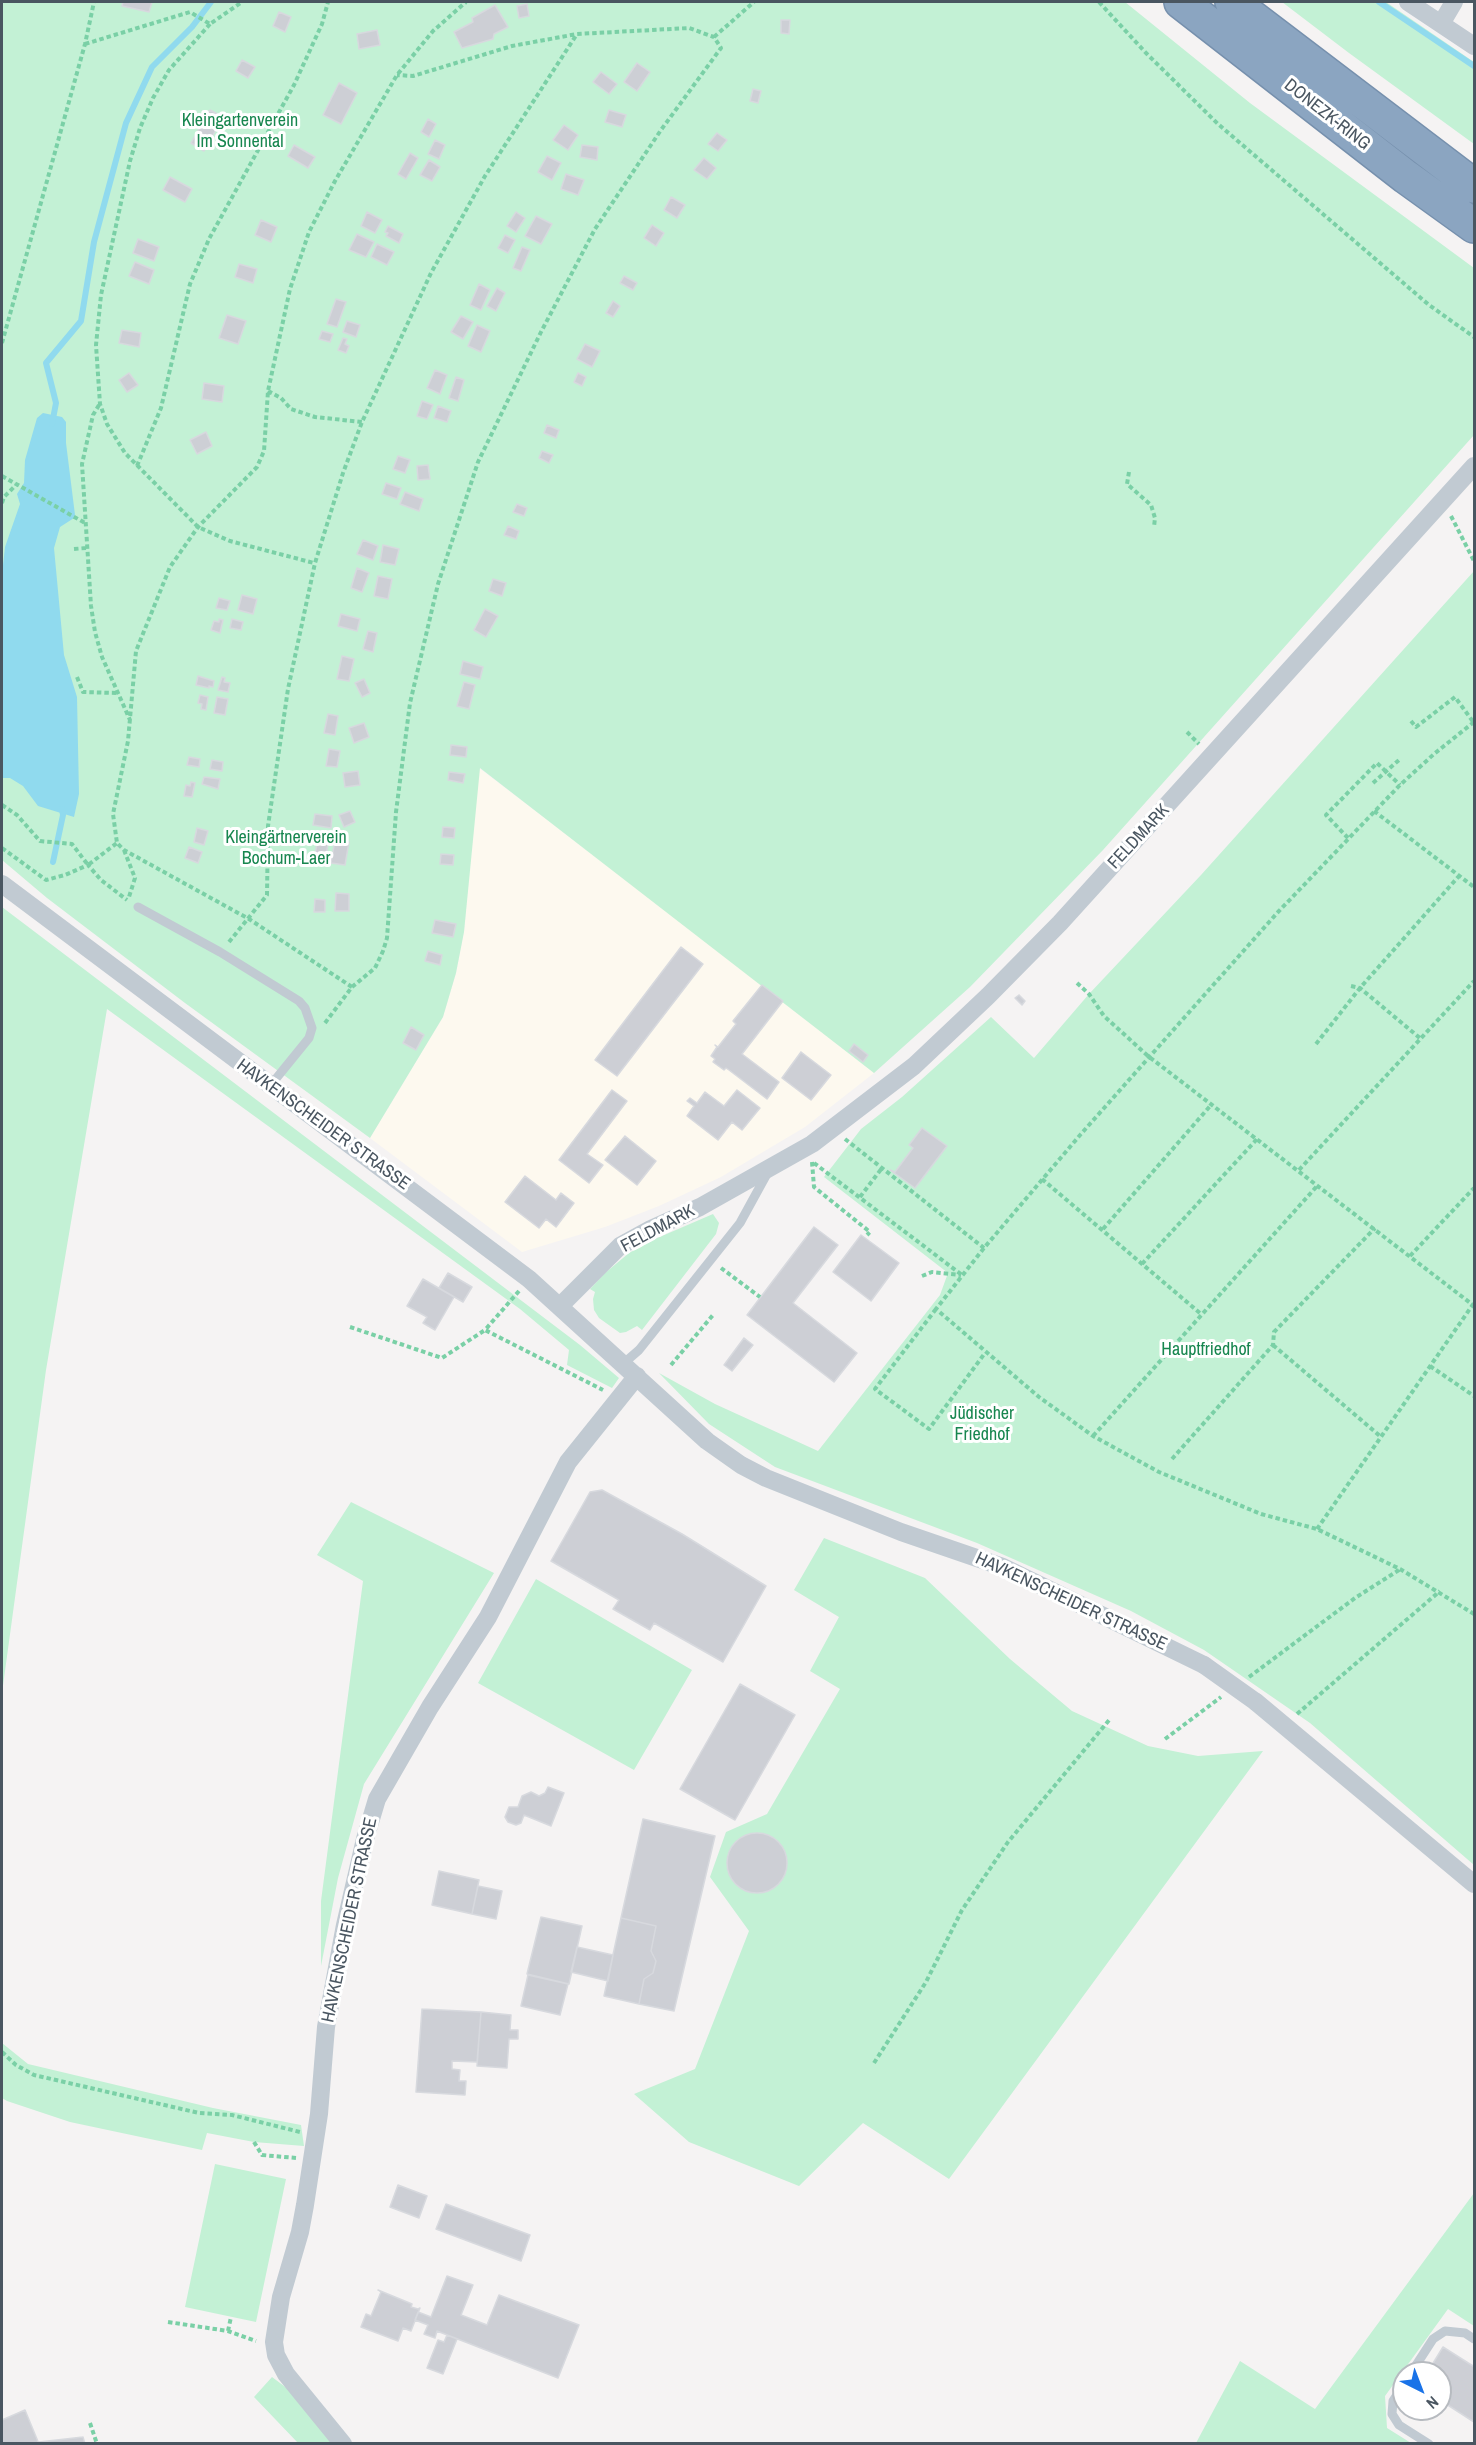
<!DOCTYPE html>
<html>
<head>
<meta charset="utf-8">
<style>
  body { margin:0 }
  #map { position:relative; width:1476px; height:2445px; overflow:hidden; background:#f5f3f3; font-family:"Archivo Narrow",sans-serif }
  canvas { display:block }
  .frame { position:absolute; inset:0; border:3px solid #4a5661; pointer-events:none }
  .north { position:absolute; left:1392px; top:2361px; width:60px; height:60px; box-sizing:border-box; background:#fff; border:2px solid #b7bbc0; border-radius:50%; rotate:138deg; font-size:16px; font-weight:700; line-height:24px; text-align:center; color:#4a5661 }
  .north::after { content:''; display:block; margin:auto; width:21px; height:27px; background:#1a73e8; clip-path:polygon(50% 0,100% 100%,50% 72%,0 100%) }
</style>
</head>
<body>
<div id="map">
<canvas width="1476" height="2445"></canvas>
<div class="frame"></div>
<div class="north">N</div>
</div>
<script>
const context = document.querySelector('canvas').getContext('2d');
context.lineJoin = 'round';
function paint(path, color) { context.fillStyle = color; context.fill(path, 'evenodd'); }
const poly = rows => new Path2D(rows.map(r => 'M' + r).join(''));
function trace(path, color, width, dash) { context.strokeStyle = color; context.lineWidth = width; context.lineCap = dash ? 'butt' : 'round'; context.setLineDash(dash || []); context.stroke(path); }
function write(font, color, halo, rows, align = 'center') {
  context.font = font + ' "Archivo Narrow",sans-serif'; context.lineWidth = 6; context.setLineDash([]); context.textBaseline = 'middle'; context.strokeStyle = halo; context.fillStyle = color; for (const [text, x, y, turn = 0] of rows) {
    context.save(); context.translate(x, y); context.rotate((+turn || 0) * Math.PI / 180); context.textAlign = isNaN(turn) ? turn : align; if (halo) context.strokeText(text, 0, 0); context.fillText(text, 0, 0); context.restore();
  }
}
const commercial = poly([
  [479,768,664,909,874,1073,805,1127,721,1177,659,1206,605,1227,522,1252,370,1138,443,1017,456,973,464,932]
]);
const green = poly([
  [2,2,1125,2,1250,103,1474,268,1474,435,1103,850,970,987,874,1073,480,768,464,932,456,973,443,1017,370,1138,185,1003,47,898,2,860],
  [1282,2,1386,2,1474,62,1474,144,1349,53],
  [1474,571,1474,1865,1310,1723,1204,1650,1131,1611,977,1543,775,1467,709,1424,659,1373,715,1404,818,1451,940,1295,948,1273,824,1177,861,1129,902,1097,991,1017,1034,1058,1089,994,1201,875],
  [2,907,580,1345,619,1378,612,1388,567,1365,569,1350,520,1309,107,1009,46,1370,2,1693],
  [713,1214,719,1223,716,1234,642,1330,637,1326,626,1332,620,1333,599,1318,594,1310,593,1299,595,1292,590,1289,605,1273,629,1253,655,1239],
  [351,1502,494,1573,364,1784,338,1878,321,1966,321,1901,363,1581,317,1555],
  [824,1538,925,1578,1010,1659,1072,1711,1148,1746,1198,1756,1263,1751,949,2179,863,2123,799,2186,689,2142,634,2094,695,2069,749,1931,710,1877,726,1832,767,1814,840,1689,810,1671,839,1617,794,1590],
  [536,1579,692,1670,634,1770,478,1683],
  [2,2043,28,2064,213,2108,301,2125,304,2146,254,2142,207,2133,202,2150,70,2122,7,2101,2,2098],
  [215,2164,286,2179,256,2322,185,2307],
  [1474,2193,1474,2326,1448,2309,1385,2396,1387,2428,1411,2443,1196,2443,1240,2361,1315,2409],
  [272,2377,288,2389,335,2443,298,2443,254,2397]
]);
const water = poly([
  [43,413,62,417,66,422,66,443,75,515,74,518,60,527,54,548,64,655,77,697,79,794,74,817,38,806,23,786,10,778,2,778,2,574,5,547,20,504,17,494,24,483,25,460,37,418]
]);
const stream = poly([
  [1379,2,1474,66],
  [52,424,56,403,46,363,81,321,94,242,126,123,152,67,192,27,211,2],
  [53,862,63,815,62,809]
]);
const building = poly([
  [123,2,152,2,149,12,122,6,123,2],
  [527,4,529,16,519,18,517,6,527,4],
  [495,5,508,27,494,34,493,39,462,48,454,32,473,22,472,18,495,5],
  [279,12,291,17,285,32,273,26,279,12],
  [781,20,790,20,789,34,781,33,781,20],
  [377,30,380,45,359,49,357,34,377,30],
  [242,60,255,67,248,78,236,71,242,60],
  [637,63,650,72,637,91,624,82,637,63],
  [601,72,617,84,609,94,593,82,601,72],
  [339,83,357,93,341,124,323,115,339,83],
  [753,89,761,91,758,103,750,101,753,89],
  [210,110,223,117,204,151,191,143,210,110],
  [609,110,626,115,622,127,605,122,609,110],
  [428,119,436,124,429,137,421,132,428,119],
  [564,125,578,135,568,150,553,140,564,125],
  [717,133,727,140,718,151,708,144,717,133],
  [435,140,445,145,439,159,428,154,435,140],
  [294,145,315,157,308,168,288,156,294,145],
  [582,145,598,147,597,160,580,157,582,145],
  [410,153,418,158,406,179,398,174,410,153],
  [547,156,561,163,552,180,538,172,547,156],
  [704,158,716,168,707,179,694,170,704,158],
  [429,160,440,167,432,181,420,175,429,160],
  [566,174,584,180,578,195,561,189,566,174],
  [170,177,192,189,185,202,163,190,170,177],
  [671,197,685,205,677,218,664,210,671,197],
  [367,212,382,220,375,233,361,226,367,212],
  [516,212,525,218,516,232,507,226,516,212],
  [536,216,552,224,541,244,525,236,536,216],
  [261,220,277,227,271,242,255,235,261,220],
  [652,225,664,233,656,246,644,238,652,225],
  [388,226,403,234,399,243,386,236,388,233,385,232,388,226],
  [357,234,374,242,366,257,349,250,357,234],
  [505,235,515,240,508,253,498,248,505,235],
  [138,239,159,247,154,261,133,253,138,239],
  [377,244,394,252,387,265,371,257,377,244],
  [522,247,530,250,521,271,513,268,522,247],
  [135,262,154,270,149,284,129,276,135,262],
  [239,264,257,269,253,283,235,277,239,264],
  [624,276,637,283,633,290,620,283,624,276],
  [479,284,490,290,481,310,470,305,479,284],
  [497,288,505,293,496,311,487,306,497,288],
  [336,299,346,302,337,327,327,324,336,299],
  [613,301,620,306,613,317,606,313,613,301],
  [227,315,246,321,238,344,219,338,227,315],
  [461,316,473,322,463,339,451,332,461,316],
  [347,321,360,325,356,337,343,332,347,321],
  [477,325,490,331,481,352,468,346,477,325],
  [122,330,141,333,139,347,119,343,122,330],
  [322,331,333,334,330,342,319,339,322,331],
  [343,338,347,339,345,344,349,346,346,353,338,350,343,338],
  [585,344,600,351,592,367,577,359,585,344],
  [435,370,447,375,440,394,427,388,435,370],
  [129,373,138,385,127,392,119,380,129,373],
  [578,373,586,377,582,386,574,382,578,373],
  [456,377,464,380,458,401,449,398,456,377],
  [204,383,224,386,222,402,202,399,204,383],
  [422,401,433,405,427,419,417,416,422,401],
  [438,406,451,411,447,422,434,418,438,406],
  [547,425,559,430,556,438,544,433,547,425],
  [206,432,212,446,197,454,190,440,206,432],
  [542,451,553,455,549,463,539,458,542,451],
  [398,456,410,460,405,473,393,469,398,456],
  [428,465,430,479,418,480,417,466,428,465],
  [386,483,401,488,397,499,382,494,386,483],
  [405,492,423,499,419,511,400,504,405,492],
  [517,504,527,508,524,516,513,512,517,504],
  [508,526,519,531,516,539,504,535,508,526],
  [363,540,378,546,373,560,357,554,363,540],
  [383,545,399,549,395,565,380,562,383,545],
  [357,568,369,573,362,592,351,588,357,568],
  [378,576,392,579,388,599,374,596,378,576],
  [493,579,506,583,502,596,489,591,493,579],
  [242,595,257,599,253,614,238,610,242,595],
  [219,598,230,601,227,610,216,608,219,598],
  [485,609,498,616,486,637,474,630,485,609],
  [341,614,360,619,357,631,338,626,341,614],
  [219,619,223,620,220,633,211,630,214,621,219,622,219,619],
  [232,619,243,622,241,630,230,628,232,619],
  [368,631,377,633,373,652,363,649,368,631],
  [342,656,354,659,349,681,337,679,342,656],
  [463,661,483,667,480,679,460,674,463,661],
  [198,676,214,681,213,687,209,686,209,688,196,685,198,676],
  [222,677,225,678,224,682,230,683,228,692,218,690,222,677],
  [364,679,370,693,362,697,355,683,364,679],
  [464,682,475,685,469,709,457,706,464,682],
  [200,695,208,697,206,710,201,709,202,704,198,703,200,695],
  [217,697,228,699,225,715,214,713,217,697],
  [328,714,338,716,335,735,324,733,328,714],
  [364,723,369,737,354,743,349,728,364,723],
  [451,745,467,747,466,757,450,755,451,745],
  [329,749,340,751,337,767,326,766,329,749],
  [189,757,200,759,199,767,187,765,189,757],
  [212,760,223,762,222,771,210,769,212,760],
  [358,771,360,785,345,787,343,773,358,771],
  [449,772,465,774,463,783,448,780,449,772],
  [204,777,220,779,218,789,202,784,204,777],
  [191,782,195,783,192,797,184,796,186,785,190,786,191,782],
  [350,811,355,822,344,827,339,815,350,811],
  [315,814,332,816,331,828,313,825,315,814],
  [443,827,455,828,454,838,442,837,443,827],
  [197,828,208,831,204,845,194,842,197,828],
  [318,837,329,838,325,862,314,861,318,837],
  [335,840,349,842,345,865,331,863,335,840],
  [189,847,202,852,198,863,185,858,189,847],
  [441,854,454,855,453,865,440,864,441,854],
  [336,893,349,894,349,911,335,911,336,893],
  [315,899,325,900,325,912,314,912,315,899],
  [435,920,456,924,453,937,432,933,435,920],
  [681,947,703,964,617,1076,595,1060,681,947],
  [428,951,442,955,440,965,425,961,428,951],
  [762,985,783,1001,742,1054,779,1082,767,1099,729,1070,726,1068,724,1070,713,1062,715,1059,711,1056,717,1047,715,1045,718,1047,736,1024,733,1021,762,985],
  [1019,995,1025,1001,1022,1005,1015,998,1019,995],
  [411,1027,424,1035,416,1050,403,1043,411,1027],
  [854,1044,868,1055,863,1062,849,1051,854,1044],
  [801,1052,831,1075,811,1100,782,1078,801,1052],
  [612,1090,627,1101,587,1154,603,1165,589,1183,559,1160,612,1090],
  [737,1090,760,1108,742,1130,732,1122,718,1140,687,1116,694,1106,687,1101,690,1098,697,1103,705,1092,724,1106,737,1090],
  [922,1128,947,1146,915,1188,890,1170,895,1172,913,1148,909,1145,922,1128],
  [625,1136,656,1161,637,1185,605,1160,625,1136],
  [525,1176,556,1200,561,1193,574,1203,556,1227,546,1219,539,1228,505,1202,525,1176],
  [814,1227,838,1245,793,1303,857,1353,834,1382,747,1315,814,1227],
  [861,1235,899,1263,871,1301,833,1272,861,1235],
  [448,1273,472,1287,463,1302,439,1288,448,1273],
  [423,1279,454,1297,435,1330,423,1323,427,1317,407,1306,423,1279],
  [744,1338,753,1345,732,1371,724,1365,744,1338],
  [602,1490,682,1534,766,1586,723,1662,654,1623,650,1630,613,1609,619,1600,551,1561,590,1492,602,1490],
  [740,1684,795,1715,735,1820,680,1789,740,1684],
  [548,1787,564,1793,551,1826,524,1815,521,1823,516,1825,508,1822,505,1817,509,1807,518,1807,522,1796,531,1792,539,1796,545,1793,548,1787],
  [643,1819,715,1836,674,2011,639,2004,644,1979,653,1973,656,1961,651,1951,656,1926,621,1918,643,1819],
  '727 1863a30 30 0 1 1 60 0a30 30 0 1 1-60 0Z',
  [439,1871,479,1880,472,1914,432,1905,439,1871],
  [478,1886,502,1891,496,1919,472,1914,478,1886],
  [541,1917,582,1926,569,1984,527,1974,541,1917],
  [621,1918,656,1926,651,1951,656,1961,653,1973,644,1979,639,2004,604,1996,621,1918],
  [577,1947,613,1955,608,1981,571,1972,577,1947],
  [528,1975,568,1984,560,2015,521,2006,528,1975],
  [422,2009,481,2012,477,2062,452,2061,452,2069,460,2070,459,2081,466,2081,465,2095,416,2092,422,2009],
  [481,2012,511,2015,510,2030,518,2030,518,2039,509,2039,507,2068,477,2066,481,2012],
  [398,2185,427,2196,419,2218,390,2207,398,2185],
  [446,2204,530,2235,521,2261,436,2229,446,2204],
  [447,2276,473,2285,461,2315,487,2325,499,2295,579,2325,558,2378,437,2331,435,2338,424,2334,428,2325,415,2320,418,2312,431,2317,447,2276],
  [378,2290,412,2304,411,2307,418,2309,420,2308,411,2331,403,2328,398,2341,361,2327,366,2314,371,2316,381,2292,378,2290],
  [447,2335,457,2339,443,2374,427,2368,438,2340,444,2342,447,2335],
  [1443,2347,1473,2366,1474,2364,1474,2422,1440,2400,1440,2373,1427,2373,1443,2347],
  [25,2410,39,2444,2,2444,2,2420,25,2410],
  [83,2437,85,2444,39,2442,83,2437]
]);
const path = poly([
  [1099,2,1146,53,1218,124,1429,305,1474,337],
  [210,24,169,70,153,98,140,128,130,161,101,295,96,345,100,404,107,424,125,453,198,527,230,541,314,563],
  [714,37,754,2],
  [85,44,190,12,210,24,242,2],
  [2,343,85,44,94,2],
  [268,391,281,398,291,409,315,417,362,422],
  [99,405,93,415,82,464,91,606,95,632,102,657,130,720],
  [137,466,161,408,190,284,209,239,294,85,322,24,328,2],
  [1129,472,1127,484,1151,505,1155,518,1154,527],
  [2,476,85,523],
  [2,503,4,497,16,485],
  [1451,516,1474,561],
  [74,549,86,548],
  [77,677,83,692,116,693],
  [1411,721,1416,727,1455,697,1474,723],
  [1474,722,1434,754,1400,785,1278,912,1081,1134,984,1248,936,1309,1039,1397,1093,1436,1159,1472,1261,1514,1317,1529,1400,1569,1474,1614],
  [1187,732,1199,744],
  [1373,783,1399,760],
  [2,805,17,815,40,841,72,844,88,865,117,843],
  [1374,811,1474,887],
  [1348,838,1326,815,1377,763,1400,785],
  [2,848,46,880,65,875,88,865,101,880,127,900],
  [124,850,135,878,129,897],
  [229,942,267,895,268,826,288,689,315,563,343,473,362,422,431,273,485,176,577,34],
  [1077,983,1089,994,1104,1016,1148,1056,1473,1305],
  [1351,986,1360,988,1421,1039],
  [352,987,249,919,124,850,117,843,113,814,128,741,136,651,170,567,198,527,257,467,264,451,268,391,290,289,309,232,335,181,397,75,433,31,466,2],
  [325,1023,352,987,375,968,383,951,387,938,396,812,410,703,438,584,478,462,541,332,595,229,661,130,721,48,714,37,689,28,577,34,512,46,413,76,397,75],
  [1316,1044,1360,988,1459,876],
  [845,1139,984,1248],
  [812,1162,814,1187,870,1232,867,1235],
  [814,1163,962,1275],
  [1299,1170,1474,981],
  [1042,1179,1201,1314],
  [860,1197,882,1168],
  [1103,1229,1211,1105],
  [1410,1256,1474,1188],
  [1142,1264,1257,1139],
  [721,1268,760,1297],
  [922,1276,932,1272,961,1275],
  [519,1291,485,1330,603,1390],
  [936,1309,875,1389,929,1429,985,1353],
  [350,1327,442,1358,485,1330],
  [1273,1345,1380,1436],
  [671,1365,713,1315],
  [1430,1366,1474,1396],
  [1093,1436,1318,1185],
  [1172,1459,1273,1345,1274,1332,1375,1228],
  [1317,1529,1474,1303],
  [1249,1677,1355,1598,1399,1570],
  [1297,1714,1440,1591],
  [1165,1739,1221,1697],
  [2,2052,16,2065,34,2075,199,2113,232,2115,300,2132],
  [874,2063,926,1982,962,1910,1008,1842,1110,1719],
  [254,2142,262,2155,296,2158],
  [168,2322,228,2331,256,2341],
  [228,2331,231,2317],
  [90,2423,97,2444]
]);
const lane = poly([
  [138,907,220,952,299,1001,305,1008,312,1028,309,1038,270,1086],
  [624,1363,639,1350,740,1223,768,1172],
  [1411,2373,1433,2339,1445,2331,1465,2333,1474,2339],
  [1404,2384,1393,2401,1392,2414,1399,2425,1429,2444]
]);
const street = poly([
  [1408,2,1474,46],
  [1441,24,1454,2],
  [2,884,529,1279,707,1441,741,1465,766,1478,901,1532,1003,1567,1204,1665],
  [560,1306,620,1246,651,1229,700,1207,812,1144,914,1066,988,996,1060,923,1474,466],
  [1256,1702,1474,1884],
  [343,2444,286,2374,276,2355,274,2342,281,2297,300,2232,305,2205,319,2114,326,2027,345,1925,365,1839,377,1799,430,1707,488,1617,568,1462,637,1376]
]);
const highway = poly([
  [1181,2,1406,177,1474,226],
  [1232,2,1474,186]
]);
const streetBridge = poly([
  [1204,1665,1256,1702]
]);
const streetNames = [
  ["DONEZK-RING",1327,115,38],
  ["FELDMARK",1139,837,-47],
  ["HAVKENSCHEIDER STRASSE",323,1125,36],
  ["FELDMARK",658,1229,-28],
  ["HAVKENSCHEIDER STRASSE",1071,1602,25],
  ["HAVKENSCHEIDER STRASSE",350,1920,-78]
];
const parkNames = [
  ["Kleingartenverein",240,121],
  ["Im Sonnental",240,142],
  ["Kleingärtnerverein",286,838],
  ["Bochum-Laer",286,859],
  ["Hauptfriedhof",1206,1350],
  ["Jüdischer",982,1414],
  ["Friedhof",982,1435]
];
paint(commercial, '#fdf9ef');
paint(green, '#c3f1d5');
paint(water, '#90daee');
trace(stream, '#90daee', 6);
paint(building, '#cdcfd5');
trace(building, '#d7d9de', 1.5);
trace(highway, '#7690ad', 36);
trace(path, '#7ad0a6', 4, [4.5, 3]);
trace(lane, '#c1cad2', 9);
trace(street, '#c1cad2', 18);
trace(highway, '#8ba5c1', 33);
trace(streetBridge, '#c1cad2', 18);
write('18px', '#4a5661', '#fff', streetNames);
write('18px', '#17864f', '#fff', parkNames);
</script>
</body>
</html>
